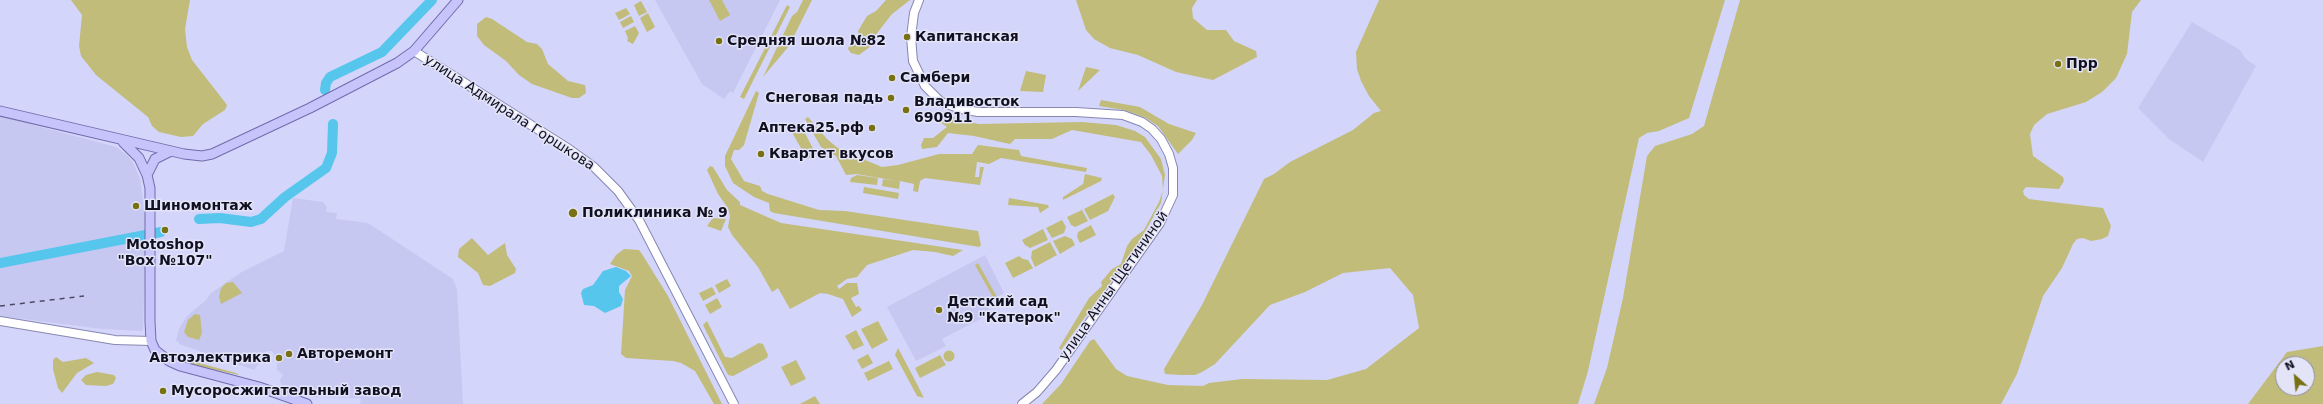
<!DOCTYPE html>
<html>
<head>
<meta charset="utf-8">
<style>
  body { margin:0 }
  #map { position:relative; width:2323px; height:404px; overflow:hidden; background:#d4d5fa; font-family:"DejaVu Sans",sans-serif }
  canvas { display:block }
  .north { position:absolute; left:2275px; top:356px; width:40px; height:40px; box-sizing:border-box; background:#e3e4f7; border:1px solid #8f8fa1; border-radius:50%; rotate:333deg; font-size:11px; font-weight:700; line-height:16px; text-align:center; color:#111020 }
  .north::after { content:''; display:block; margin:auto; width:14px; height:18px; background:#787111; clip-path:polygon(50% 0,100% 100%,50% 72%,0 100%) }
</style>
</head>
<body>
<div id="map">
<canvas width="2323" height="404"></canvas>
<div class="north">N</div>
</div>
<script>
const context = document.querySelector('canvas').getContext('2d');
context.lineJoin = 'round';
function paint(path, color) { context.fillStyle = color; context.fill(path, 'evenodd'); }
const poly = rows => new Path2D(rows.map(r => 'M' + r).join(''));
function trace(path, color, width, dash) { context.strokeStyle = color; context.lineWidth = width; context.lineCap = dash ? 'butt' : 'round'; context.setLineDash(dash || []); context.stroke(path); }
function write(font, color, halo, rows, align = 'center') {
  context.font = font + ' "DejaVu Sans",sans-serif'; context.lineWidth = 3; context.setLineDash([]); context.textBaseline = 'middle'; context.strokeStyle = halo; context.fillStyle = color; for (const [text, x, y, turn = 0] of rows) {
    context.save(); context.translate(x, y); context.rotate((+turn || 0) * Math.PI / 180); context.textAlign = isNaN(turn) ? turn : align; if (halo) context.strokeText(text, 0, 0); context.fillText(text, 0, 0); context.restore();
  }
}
const built = poly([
  [655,0,780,0,733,93,730,91,724,99,702,84],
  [2192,22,2240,50,2246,59,2256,66,2203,162,2169,139,2138,108],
  [0,116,116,147,126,154,132,161,140,178,146,223,143,331,102,329,0,316],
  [293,198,323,202,327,207,326,212,337,213,336,219,368,223,453,279,457,289,463,404,360,404,361,398,312,397,311,390,302,395,292,395,281,385,280,380,283,375,277,370,277,360,272,351,267,351,254,370,179,344,179,342,176,341,179,329,187,316,206,300,210,294,240,273,284,251],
  [985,255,1004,293,990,302,988,315,942,339,946,346,916,361,887,307]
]);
const green = poly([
  [71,0,190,0,185,29,187,47,192,60,224,101,227,105,225,110,203,124,193,136,181,137,159,132,152,126,148,117,96,75,81,56,79,46,82,15],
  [709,0,722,0,730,15,720,21],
  [803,0,812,0,789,46,763,77,792,16,797,12],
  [886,0,910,0,892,14,874,37,859,36,858,31,867,16,876,11],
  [1076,0,1197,0,1192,8,1193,18,1207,30,1226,30,1234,41,1256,51,1257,57,1213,80,1176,72,1138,55,1110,48,1094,39,1086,30],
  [1379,0,1725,0,1689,118,1659,131,1647,133,1639,138,1588,371,1578,404,1042,404,1061,384,1090,341,1094,339,1116,369,1127,376,1168,385,1203,386,1209,383,1242,379,1327,380,1366,369,1419,328,1413,295,1390,268,1343,273,1305,292,1270,305,1215,364,1202,372,1195,375,1181,375,1165,374,1164,369,1202,305,1264,179,1274,174,1290,162,1353,130,1374,113,1381,111,1369,96,1361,81,1357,69,1356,52],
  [1740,0,2141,0,2132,12,2127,54,2116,78,2102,92,2086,102,2047,114,2034,125,2030,134,2033,156,2063,177,2064,181,2059,189,2026,187,2023,191,2024,195,2029,199,2044,201,2103,208,2111,226,2108,236,2102,239,2091,241,2083,238,2077,239,2073,244,2062,268,2043,296,2017,374,2001,404,1594,404,1607,368,1623,298,1647,156,1655,146,1692,134,1704,126],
  [641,1,647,12,639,16,634,5],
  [787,5,790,7,744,99,740,97],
  [626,8,630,14,619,20,615,13],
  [648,13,655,27,647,32,640,18],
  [631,16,634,22,623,28,620,22],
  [486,17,492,19,527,42,537,44,542,49,548,64,568,81,585,85,586,93,579,98,572,98,532,84,519,75,506,61,484,45,477,36,477,24],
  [635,26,639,33,633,44,627,41,628,38,625,31],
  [860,39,871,43,871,46,859,55,851,53,848,49,850,43],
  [1086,67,1100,70,1078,91],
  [1026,71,1046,75,1043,92,1020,91],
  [756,91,759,93,744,145,739,150,734,150,731,159,744,181,760,186,762,191,768,194,819,210,845,211,978,231,981,245,979,247,774,213,770,211,769,203,754,197,733,183,725,166,725,156],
  [1101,100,1140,107,1169,124,1196,133,1192,140,1178,154,1158,126,1144,117,1124,110,1099,106],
  [940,112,964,121,979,124,1082,122,1116,125,1135,131,1145,137,1161,159,1165,175,1161,203,1137,246,1061,350,1059,348,1089,298,1102,286,1101,282,1112,269,1121,264,1127,246,1132,239,1144,230,1159,202,1163,190,1162,176,1151,155,1141,142,1072,130,1052,139,1015,139,1010,144,974,136,948,133,937,147,922,149,921,145,924,138,933,138,947,127,937,120],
  [808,117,827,139,839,149,882,167,898,165,939,154,972,154,978,145,1019,150,1021,156,1087,168,1086,172,1001,158,989,164,961,159,977,162,975,177,979,177,980,167,984,167,980,185,925,178,920,181,918,192,913,191,914,184,900,181,899,189,882,186,883,179,898,181,856,174,846,175,836,156,821,147,805,119],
  [799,122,816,154,807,159,789,127],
  [710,166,713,167,727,190,740,202,740,205,781,223,963,250,953,256,935,252,913,250,867,265,857,277,847,279,837,286,839,289,847,283,857,283,859,294,851,298,856,307,859,306,862,310,852,317,843,299,828,294,820,293,790,309,778,288,772,292,758,267,732,235,728,227,730,216,728,208,718,194,707,170],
  [1085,174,1102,178,1101,181,1063,200,1063,197,1083,184],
  [857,175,878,178,877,185,850,182,851,178],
  [864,187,899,193,898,199,863,193],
  [1113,194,1115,197,1108,211,1090,220,1084,209],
  [1009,198,1048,205,1049,207,1040,213,1038,207,1008,205],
  [1082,210,1088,221,1075,227,1071,225,1067,217],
  [713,218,726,219,721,231,707,226],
  [1062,220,1066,227,1064,233,1052,238,1046,228],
  [1091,225,1096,235,1080,243,1077,237,1078,232],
  [1043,229,1048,240,1030,248,1025,245,1022,240],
  [1065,236,1072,239,1075,245,1060,254,1053,241],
  [472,238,488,255,505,243,507,255,516,269,515,273,490,286,483,285,478,273,458,257,459,249],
  [1050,242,1057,255,1035,267,1031,258,1032,251],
  [624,249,639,250,642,254,668,296,722,404,714,404,695,371,681,363,673,361,626,358,621,354,625,290,632,276,629,271,610,264,616,255],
  [1019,256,1023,259,1028,260,1033,268,1013,278,1005,263],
  [978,263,997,297,994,299,975,265],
  [727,279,731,286,719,293,715,285],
  [233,282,242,293,221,304,219,297,221,288,226,283],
  [712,287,716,294,703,301,699,293],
  [717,298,722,307,710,314,705,305],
  [195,314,200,315,202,333,199,340,188,337,184,332,188,320],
  [707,321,725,357,732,358,759,343,763,344,768,355,767,358,733,376,728,375,703,325],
  [878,321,888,340,872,349,861,329],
  [856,330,864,345,853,350,845,336],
  [2323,346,2323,404,2248,404,2287,352],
  [2283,364,2307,364,2307,388,2283,388],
  [898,348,917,384,924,398,917,396,895,355],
  '943.5 356a5.5 5.5 0 1 1 11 0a5.5 5.5 0 1 1-11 0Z',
  [868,354,873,363,862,369,857,360],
  [940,355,946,365,920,378,915,368],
  [56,357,63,362,86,358,94,363,77,373,62,393,58,388,53,369,53,360],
  [181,358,236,373,239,375,192,365,180,360],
  [796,360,806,379,791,386,781,367],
  [889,361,893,369,868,381,864,373],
  [97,372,114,375,116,378,113,384,106,386,86,385,81,380,86,375],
  [815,396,820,404,800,404]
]);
const water = poly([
  [616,267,626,271,631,276,619,286,619,292,623,299,621,306,605,313,594,306,584,305,581,293,583,289,593,285,603,271]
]);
const river = poly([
  [325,90,326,83,330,77,382,52,432,0],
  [199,219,220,218,251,222,261,219,285,197,326,168,332,153,333,124],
  [0,263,161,232]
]);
const secondary = poly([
  [919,0,914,13,911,37,913,61,925,86,941,102,961,109,978,112,1076,112,1123,115,1142,122,1152,129,1161,139,1169,154,1173,168,1173,195,1160,223,1056,370,1037,392,1022,404],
  [414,51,569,149,594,167,618,191,639,220,734,404],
  [0,321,115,340,151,341]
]);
const primary = poly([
  [0,111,184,154,202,156,212,154,310,108,397,63,414,51,458,0],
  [123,142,139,158,147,175,150,188,150,321,151,341,155,350,169,361,180,366,259,387,307,404],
  [147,175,155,159,171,151]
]);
const rail = poly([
  [0,306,84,296]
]);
const markers = [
  [907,37,4,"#787111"],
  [719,41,4,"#787111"],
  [2058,64,4,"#787111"],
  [892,78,4,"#787111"],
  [891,98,4,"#787111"],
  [906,110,4,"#787111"],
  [872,128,4,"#787111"],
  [761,154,4,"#787111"],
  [136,206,4,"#787111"],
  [573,213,5,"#787111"],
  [165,230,4,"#787111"],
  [939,310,4,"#787111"],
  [289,354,4,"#787111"],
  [279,358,4,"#787111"],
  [163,391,4,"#787111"]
];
const poiNames = [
  ["Капитанская",915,37],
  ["Средняя шола №82",727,41],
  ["Прр",2066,64],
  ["Самбери",900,78],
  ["Снеговая падь",883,98,"right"],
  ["Владивосток",914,102],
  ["690911",914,118],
  ["Аптека25.рф",864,128,"right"],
  ["Квартет вкусов",769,154],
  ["Шиномонтаж",144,206],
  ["Поликлиника № 9",582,213],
  ["Motoshop",165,245,"center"],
  ["\"Box №107\"",165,261,"center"],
  ["Детский сад",947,302],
  ["№9 \"Катерок\"",947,318],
  ["Авторемонт",297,354],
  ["Автоэлектрика",271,358,"right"],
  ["Мусоросжигательный завод",171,391]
];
const streetNames = [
  ["улица Адмирала Горшкова",509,113,33],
  ["улица Анны Щетининой",1114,286,-55]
];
paint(built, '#c7c8f2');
paint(green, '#c1bc7a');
paint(water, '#57c6ed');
trace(river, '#57c6ed', 10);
trace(secondary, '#8787b1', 10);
trace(primary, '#6f6cac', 11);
trace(secondary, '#fff', 8);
trace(primary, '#c7c4fb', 9);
trace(rail, '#4c4b62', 1.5, [5, 5]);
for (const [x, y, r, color] of markers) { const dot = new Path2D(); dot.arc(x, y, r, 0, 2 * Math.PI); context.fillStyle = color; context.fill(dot); trace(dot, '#e3e4f7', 1.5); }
write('bold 14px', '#111020', '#e3e4f7', poiNames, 'left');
write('14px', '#111020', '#e3e4f7', streetNames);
</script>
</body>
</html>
